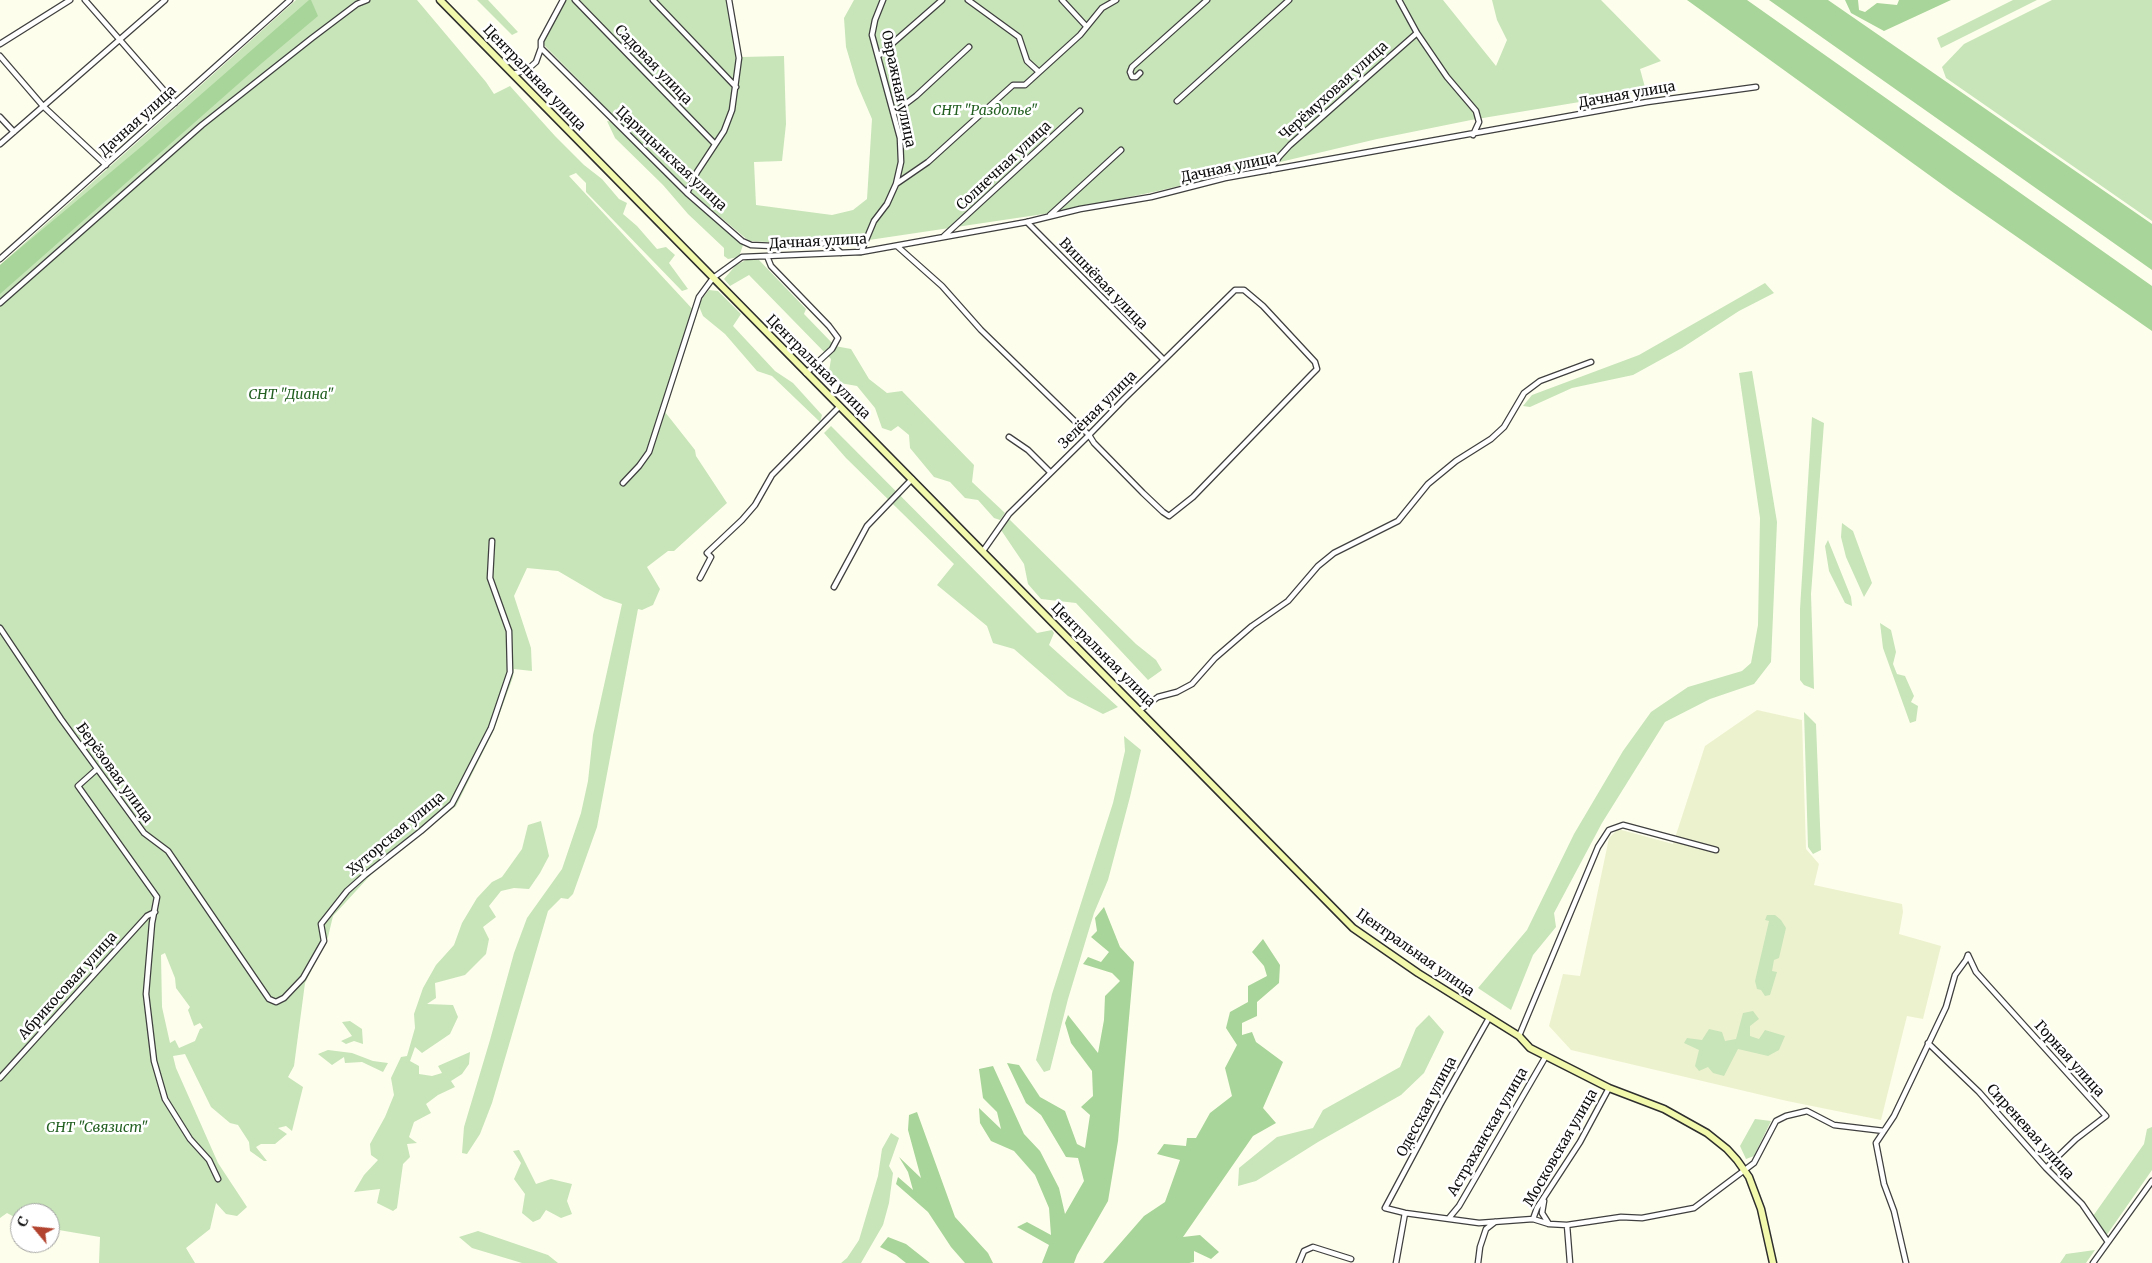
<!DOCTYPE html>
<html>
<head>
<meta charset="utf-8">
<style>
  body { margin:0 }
  #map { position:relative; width:2152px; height:1263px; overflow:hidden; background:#fefeec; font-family:Merriweather,serif }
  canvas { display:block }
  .north { position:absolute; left:10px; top:1203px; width:50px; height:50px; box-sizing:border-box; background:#fff; border:1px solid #9e9e9e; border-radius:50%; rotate:298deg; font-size:14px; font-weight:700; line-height:20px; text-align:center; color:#0c0c0c }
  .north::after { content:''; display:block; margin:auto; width:18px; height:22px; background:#b2432e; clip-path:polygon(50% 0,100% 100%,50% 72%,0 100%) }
</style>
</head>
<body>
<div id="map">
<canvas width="2152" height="1263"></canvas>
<div class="north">С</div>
</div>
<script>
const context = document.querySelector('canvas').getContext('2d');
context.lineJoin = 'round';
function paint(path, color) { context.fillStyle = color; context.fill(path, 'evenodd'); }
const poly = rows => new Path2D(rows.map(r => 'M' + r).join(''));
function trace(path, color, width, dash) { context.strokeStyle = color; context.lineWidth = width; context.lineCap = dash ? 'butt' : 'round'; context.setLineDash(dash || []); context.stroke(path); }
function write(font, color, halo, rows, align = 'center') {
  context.font = font + ' Merriweather,serif'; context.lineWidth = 5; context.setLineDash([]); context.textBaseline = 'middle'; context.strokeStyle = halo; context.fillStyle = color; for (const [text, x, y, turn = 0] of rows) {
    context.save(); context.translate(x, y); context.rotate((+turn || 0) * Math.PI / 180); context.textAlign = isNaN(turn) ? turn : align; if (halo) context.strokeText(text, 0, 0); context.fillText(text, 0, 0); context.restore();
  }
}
const farmland = poly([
  [1757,710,1802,720,1806,849,1819,864,1814,885,1902,904,1903,912,1899,934,1941,946,1923,1019,1907,1016,1881,1120,1787,1101,1571,1050,1549,1026,1563,974,1580,976,1609,838,1618,829,1673,844,1705,746]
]);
const green = poly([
  [296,0,417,0,486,82,494,94,510,86,555,136,584,165,602,179,619,199,627,203,623,214,637,226,657,249,666,247,675,255,669,263,688,289,682,291,586,192,586,183,576,173,569,176,697,314,665,412,695,450,696,456,727,503,674,551,668,551,647,567,660,589,653,605,642,610,638,609,597,827,573,894,568,899,561,898,548,911,492,1103,480,1134,467,1154,462,1153,464,1127,490,1040,514,953,527,918,562,869,581,813,588,781,593,735,622,604,604,598,558,571,527,568,514,596,531,648,532,671,514,669,513,677,493,732,456,806,378,867,333,916,328,937,305,983,294,1066,288,1077,303,1087,292,1131,286,1126,278,1128,287,1134,275,1144,261,1144,256,1147,267,1161,264,1161,250,1151,249,1142,238,1125,230,1123,211,1107,185,1054,173,1056,176,1068,218,1163,247,1207,237,1216,226,1214,216,1203,210,1229,186,1248,195,1263,99,1263,100,1237,53,1229,50,1227,50,1213,20,1213,20,1220,7,1213,0,1218,0,265],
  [165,953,175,978,176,988,190,1007,188,1010,194,1026,200,1023,203,1028,200,1029,195,1041,179,1048,175,1040,170,1043,162,1007,161,955],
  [477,0,488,0,518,32,512,35],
  [565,0,732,0,742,57,784,56,786,124,782,161,754,162,756,205,832,215,853,210,867,199,872,119,857,84,846,47,844,18,854,0,1443,0,1496,66,1507,40,1497,20,1492,0,1601,0,1661,61,1640,69,1646,91,1471,120,1377,139,1158,191,1057,212,869,240,830,239,800,244,768,242,749,241,683,186,541,42],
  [2013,0,2037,0,1941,48,1937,38],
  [2052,0,2152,0,2152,221,1946,78,1942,67,1964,44],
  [607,121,614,122,734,235,743,245,739,257,728,259,724,256,724,248,688,214,663,185,615,138],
  [746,260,759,260,806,309,804,314,835,346,851,349,869,379,887,393,902,391,974,465,972,482,1005,513,1000,520,994,518,978,500,965,498,950,482,934,477,910,448,909,435,898,426,891,431,882,428,875,408,857,386,840,383,829,371,831,359,749,275,730,286,724,279,736,265],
  [1765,283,1774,293,1739,311,1682,348,1633,375,1572,388,1530,407,1523,406,1532,395,1639,355],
  [709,290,718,291,741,314,733,326,775,371,793,383,822,415,820,422,772,376,757,371,725,334,703,316,698,304],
  [1752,371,1777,522,1771,662,1754,684,1710,699,1665,722,1602,823,1554,913,1556,927,1533,955,1511,1010,1478,988,1527,930,1574,834,1623,751,1651,712,1688,687,1742,671,1751,663,1758,625,1760,518,1739,373],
  [1812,417,1824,423,1811,594,1814,689,1804,685,1800,680,1800,609],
  [831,426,1037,633,1052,630,1054,633,1049,645,1118,707,1103,714,1068,696,1014,649,993,643,987,626,937,585,954,564,846,458,824,433],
  [1009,519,1136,644,1156,660,1162,670,1148,680,1076,603,1041,599,1028,584,1024,564,1001,530],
  [1842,523,1853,531,1872,583,1864,597,1846,557,1841,537],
  [1828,540,1851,597,1852,606,1845,603,1829,571,1825,546],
  [1880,623,1891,630,1896,652,1893,664,1897,674,1905,676,1914,696,1911,702,1918,706,1916,721,1910,723,1883,648],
  [1804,712,1816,724,1821,850,1813,854,1808,847],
  [1124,736,1141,750,1130,797,1108,880,1094,913,1068,999,1050,1070,1044,1072,1036,1060,1052,994,1113,803,1125,751],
  [541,821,549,856,540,873,529,889,514,888,501,891,489,906,496,917,483,927,489,939,486,954,465,975,435,983,436,998,427,1004,453,1005,458,1017,450,1034,422,1053,415,1047,410,1061,419,1066,419,1074,432,1076,442,1073,438,1066,470,1052,469,1064,462,1074,451,1081,455,1087,438,1095,426,1104,431,1113,414,1122,409,1137,417,1143,407,1144,410,1157,403,1164,397,1208,393,1211,377,1203,380,1189,354,1192,364,1175,378,1160,371,1155,370,1144,385,1117,394,1095,391,1078,401,1057,407,1056,415,1028,414,1014,423,988,436,965,454,945,462,923,477,898,492,882,502,877,522,849,528,825],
  [1767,915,1775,915,1781,920,1786,928,1779,958,1774,960,1772,971,1777,972,1770,995,1765,996,1761,990,1757,989,1755,981,1769,921,1765,920],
  [1753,1011,1759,1019,1750,1026,1750,1036,1759,1039,1765,1030,1785,1036,1779,1050,1768,1056,1738,1049,1724,1076,1713,1073,1708,1067,1699,1071,1695,1066,1699,1050,1684,1043,1687,1038,1702,1040,1709,1029,1722,1032,1725,1041,1736,1039,1743,1013],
  [1429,1015,1444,1032,1424,1073,1401,1095,1318,1142,1256,1181,1238,1186,1239,1168,1277,1137,1313,1128,1323,1110,1400,1067,1416,1028],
  [350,1021,362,1029,363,1044,354,1041,346,1044,341,1041,352,1036,342,1022],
  [328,1050,352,1053,373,1061,388,1063,383,1072,362,1062,345,1063,344,1057,332,1065,318,1054],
  [1755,1119,1771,1121,1754,1156,1746,1159,1740,1146],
  [2152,1127,2152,1170,2106,1236,2093,1216,2144,1144,2147,1129],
  [891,1133,899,1138,889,1166,893,1173,889,1203,883,1225,861,1263,841,1263,847,1258,859,1240,878,1176,882,1149],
  [519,1150,536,1184,551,1179,572,1184,567,1201,572,1214,561,1218,546,1210,540,1219,533,1222,522,1213,525,1194,514,1179,521,1163,513,1151],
  [478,1231,548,1255,558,1263,522,1263,472,1248,459,1237],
  [2095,1250,2086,1263,2060,1263,2066,1254]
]);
const forest = poly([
  [309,0,311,0,318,16,262,63,0,294,0,265,142,146],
  [1687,0,1747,0,2152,286,2152,331,1954,193],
  [1769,0,1828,0,2152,224,2152,270],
  [1845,0,1858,0,1859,10,1865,12,1877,3,1897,5,1899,0,1951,0,1884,31,1851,13],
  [1104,907,1120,947,1134,962,1118,1141,1108,1201,1077,1255,1074,1263,1042,1263,1049,1245,1017,1227,1027,1222,1051,1235,1049,1208,1035,1175,1014,1151,991,1141,980,1123,979,1108,1001,1129,997,1112,983,1098,979,1069,993,1066,1024,1134,1040,1151,1059,1188,1065,1214,1084,1181,1078,1158,1066,1157,1041,1115,1026,1103,1007,1063,1019,1065,1040,1097,1065,1111,1077,1144,1085,1148,1090,1115,1081,1107,1093,1096,1092,1071,1071,1043,1065,1023,1068,1015,1098,1053,1104,1020,1105,996,1120,981,1112,973,1083,964,1088,957,1101,962,1109,952,1091,937,1097,931,1095,918],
  [1263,939,1280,965,1279,983,1257,1002,1257,1016,1242,1023,1242,1035,1252,1032,1256,1042,1283,1062,1263,1108,1276,1123,1253,1136,1183,1237,1200,1235,1219,1252,1211,1259,1194,1251,1194,1262,1189,1263,1103,1263,1144,1216,1165,1202,1180,1160,1157,1154,1164,1144,1186,1146,1187,1138,1196,1138,1210,1113,1232,1096,1225,1068,1237,1045,1226,1028,1230,1012,1248,1002,1248,986,1267,976,1264,966,1252,952],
  [917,1112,955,1217,988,1253,993,1263,965,1263,951,1247,928,1212,896,1184,898,1177,913,1190,908,1172,899,1157,921,1178,908,1130,909,1115],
  [888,1237,906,1244,930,1263,906,1263,896,1255,880,1247]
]);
const street = poly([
  [85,0,175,103],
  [575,0,715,144],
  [653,0,736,87],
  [883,0,875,20,872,35,900,138,901,162,896,184],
  [968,0,1019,37,1027,61,1039,72],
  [1062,0,1086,26],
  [1399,0,1417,33,1447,77,1476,111,1479,122,1473,135],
  [0,44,70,0],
  [541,48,541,41,563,0],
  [0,56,43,106,106,165],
  [878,56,942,0],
  [1140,73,1136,77,1132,77,1130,72,1132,67,1207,0],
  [513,74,527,70,536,62,541,48,687,193,742,241,751,245,773,246,831,243,841,253],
  [1177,101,1289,0],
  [895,112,916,96,969,47],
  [0,117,14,132],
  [0,144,165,0],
  [1270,170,1279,157,1290,145,1417,33],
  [687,193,697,172,724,131,732,110,739,58,729,0],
  [1050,215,1121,150],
  [1027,222,1164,360],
  [944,236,1080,111],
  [897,246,942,286,981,330,1089,435,1094,443,1143,493,1163,512,1169,516,1193,497,1311,375,1317,369,1315,362,1263,306,1244,290,1235,290,1164,360,1124,399,1089,435,1009,514,983,551],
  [861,252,874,221,887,204,896,184,928,162,1013,85,1025,85,1080,35,1102,8,1116,0],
  [767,256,771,266,829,326,838,338,832,349,806,373],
  [0,259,290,0],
  [0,303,202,125,312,38,357,4,367,0],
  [1009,437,1028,450,1050,472],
  [623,483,639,466,649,452,699,297,713,278,742,257,861,252,1027,222,1080,209,1151,197,1225,178,1647,102,1756,87],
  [700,578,711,557,707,553,742,520,755,505,772,475,839,407],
  [834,587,867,526,912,479],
  [0,628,61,719,144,833,168,851,269,999,276,1002,284,998,303,978,324,941,321,924,347,891,365,875,421,831,452,804,491,728,510,672,509,631,490,578,492,541],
  [1140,710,1158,697,1177,692,1192,684,1215,658,1252,626,1288,601,1318,566,1334,553,1398,521,1428,484,1456,461,1491,439,1504,427,1524,393,1540,381,1591,362],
  [97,769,78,786,157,897,152,923,146,994,154,1061,165,1099,190,1139,209,1160,218,1179],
  [1968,955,1976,972,2106,1116,2076,1139,2046,1168],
  [1489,1018,1440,1105,1385,1208,1405,1213,1479,1223,1533,1219,1549,1224],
  [1519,1036,1598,847,1609,830,1623,825,1716,850],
  [1928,1043,1979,1092,2046,1168,2082,1204,2108,1242],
  [0,1078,147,916,155,912],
  [1544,1201,1542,1213,1549,1224,1567,1225,1570,1263],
  [1449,1218,1459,1206,1546,1056],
  [1533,1219,1537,1208,1580,1142,1609,1088],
  [1567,1225,1621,1217,1642,1218,1694,1208,1754,1163,1776,1121,1786,1116,1807,1111,1834,1125,1884,1131],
  [1299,1263,1304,1251,1313,1247,1351,1259],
  [1396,1263,1405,1213],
  [1478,1263,1480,1247,1486,1229,1495,1222],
  [1906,1263,1894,1211,1884,1184,1876,1143,1894,1116,1946,1007,1955,975,1966,960,1968,955],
  [2093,1263,2152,1181]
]);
const secondary = poly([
  [440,0,1353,928,1418,973,1519,1036,1530,1048,1609,1088,1664,1109,1707,1133,1727,1149,1737,1160,1749,1177,1761,1209,1773,1263]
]);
const streetNames = [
  ["Садовая улица",653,65,46],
  ["Центральная улица",534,78,46],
  ["Овражная улица",898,89,78],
  ["Черёмуховая улица",1334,91,-42],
  ["Дачная улица",1627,95,-10],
  ["Дачная улица",138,121,-42],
  ["Царицынская улица",671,159,43],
  ["Солнечная улица",1004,166,-43],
  ["Дачная улица",1229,168,-12],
  ["Дачная улица",818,242,-3],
  ["Вишнёвая улица",1103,284,46],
  ["Центральная улица",818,367,45],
  ["Зелёная улица",1098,410,-45],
  ["Центральная улица",1103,655,45],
  ["Берёзовая улица",114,773,54],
  ["Хуторская улица",396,834,-40],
  ["Центральная улица",1415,953,35],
  ["Абрикосовая улица",68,986,-48],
  ["Горная улица",2069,1059,48],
  ["Одесская улица",1427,1107,-62],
  ["Астраханская улица",1488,1132,-60],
  ["Сиреневая улица",2030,1132,48],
  ["Московская улица",1561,1148,-60]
];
const parkNames = [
  ["СНТ \"Раздолье\"",985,111],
  ["СНТ \"Диана\"",291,395],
  ["СНТ \"Связист\"",97,1128]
];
paint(farmland, '#edf2ce');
paint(green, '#c7e5b9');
paint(forest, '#a8d599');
trace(street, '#3f3f3f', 7);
trace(secondary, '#2e2e2e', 9);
trace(street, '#fff', 4.5);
trace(secondary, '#f2f9ac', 6);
write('14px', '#0c0c0c', '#fff', streetNames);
write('italic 14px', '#225f21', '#fff', parkNames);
</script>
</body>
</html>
